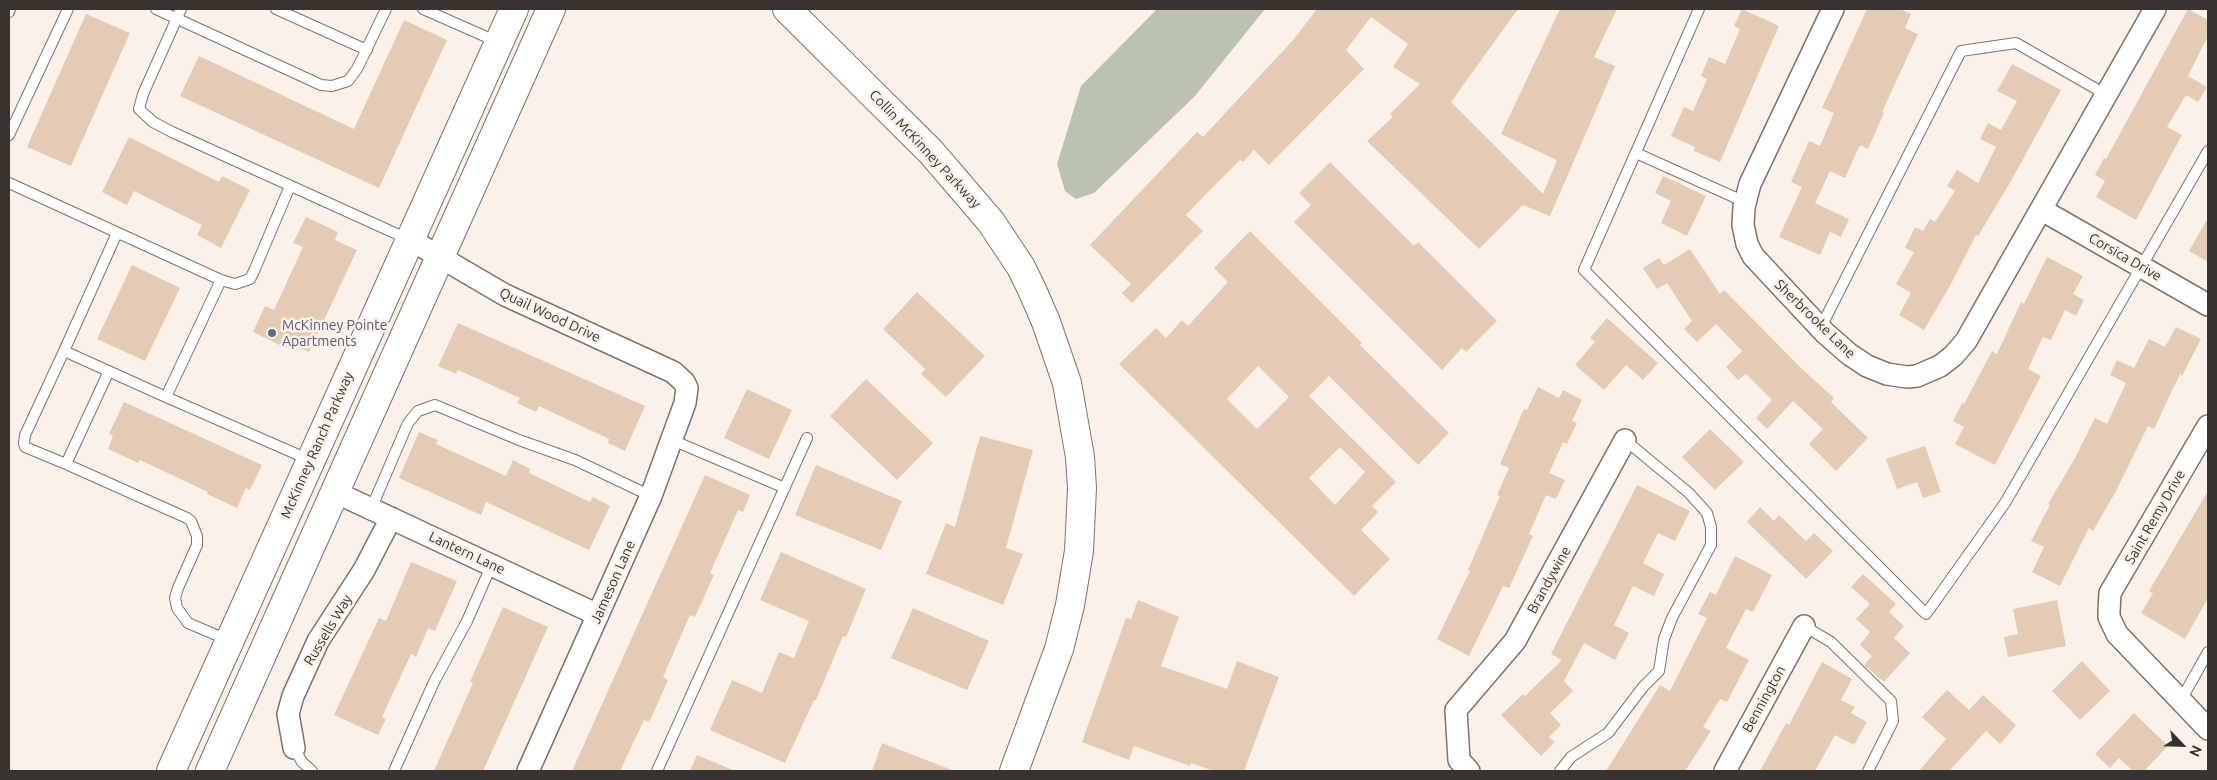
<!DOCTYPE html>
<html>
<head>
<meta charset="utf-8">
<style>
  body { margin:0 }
  #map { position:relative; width:2217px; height:780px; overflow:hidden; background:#fbf1e8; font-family:Ubuntu,sans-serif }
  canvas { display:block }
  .frame { position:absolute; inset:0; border:10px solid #373330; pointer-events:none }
  .north { position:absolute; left:2157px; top:720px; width:50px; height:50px; -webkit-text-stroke:4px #fbf1e8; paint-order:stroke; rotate:114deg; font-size:14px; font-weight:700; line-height:20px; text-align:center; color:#373330 }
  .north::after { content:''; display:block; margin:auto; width:18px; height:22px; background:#373330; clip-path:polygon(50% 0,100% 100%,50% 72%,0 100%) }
</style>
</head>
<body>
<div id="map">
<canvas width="2217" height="780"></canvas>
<div class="frame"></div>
<div class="north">N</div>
</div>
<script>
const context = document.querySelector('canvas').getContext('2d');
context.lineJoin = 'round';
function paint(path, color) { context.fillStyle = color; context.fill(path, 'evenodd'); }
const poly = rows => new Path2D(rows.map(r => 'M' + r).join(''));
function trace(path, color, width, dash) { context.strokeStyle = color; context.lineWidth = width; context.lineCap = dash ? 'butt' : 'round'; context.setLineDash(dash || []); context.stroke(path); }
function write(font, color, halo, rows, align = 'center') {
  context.font = font + ' Ubuntu,sans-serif'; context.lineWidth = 5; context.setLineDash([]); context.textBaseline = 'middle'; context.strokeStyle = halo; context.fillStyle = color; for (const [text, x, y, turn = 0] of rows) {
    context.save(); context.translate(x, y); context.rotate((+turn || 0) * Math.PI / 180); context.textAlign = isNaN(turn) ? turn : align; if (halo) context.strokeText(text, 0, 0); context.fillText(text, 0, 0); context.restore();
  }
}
const green = poly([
  [1157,9,1265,9,1195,96,1094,193,1076,199,1065,191,1057,164,1081,86]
]);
const building = poly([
  [1317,9,1518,9,1451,102,1543,194,1557,160,1501,134,1560,9,1617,9,1594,57,1615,66,1550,216,1523,205,1479,249,1367,141,1393,117,1390,114,1420,84,1393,67,1408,44,1371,17,1346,50,1364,69,1269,165,1254,150,1243,162,1240,160,1208,192,1186,215,1203,231,1132,303,1122,293,1131,284,1090,245,1197,132,1203,137,1294,39],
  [1742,9,1779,26,1720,162,1694,151,1695,147,1671,136,1684,107,1693,111,1707,79,1701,76,1709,57,1725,64,1740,29,1734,26],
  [1867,9,1900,9,1911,14,1905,28,1918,34,1882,112,1884,113,1868,149,1860,145,1845,178,1830,171,1815,203,1849,219,1841,237,1830,232,1820,255,1779,237,1802,187,1791,182,1809,141,1820,146,1834,113,1822,108],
  [2188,9,2208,20,2208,36,2188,76,2207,87,2198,102,2186,95,2167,127,2182,135,2136,220,2096,197,2105,181,2095,175,2104,158,2106,159],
  [86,14,130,33,71,166,27,147],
  [404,20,447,40,379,188,180,96,199,56,354,129],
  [2012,64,2061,90,2011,181,1978,236,1976,235,1951,284,1924,330,1899,315,1911,293,1896,284,1914,252,1905,248,1915,227,1923,231,1930,219,1935,222,1955,191,1947,186,1957,170,1978,183,1996,147,1980,139,1988,123,2001,130,2017,101,1997,91],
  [129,137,219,182,222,176,250,190,221,248,197,235,202,225,134,191,127,205,102,192],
  [1330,162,1414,246,1418,242,1497,321,1466,352,1462,348,1442,370,1294,222,1311,205,1299,193],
  [1663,176,1706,196,1687,236,1661,223,1671,201,1655,193],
  [306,217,338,232,335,240,357,250,309,352,289,343,286,348,253,332,265,306,274,310,303,247,293,243],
  [2208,218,2208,262,2189,251],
  [1250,231,1362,343,1360,345,1449,433,1418,465,1329,376,1309,396,1396,482,1372,506,1378,512,1361,530,1390,559,1354,596,1119,364,1156,328,1166,338,1182,320,1188,326,1228,282,1214,268],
  [1258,366,1289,397,1257,429,1227,399],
  [1340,447,1365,472,1335,505,1309,478],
  [1690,249,1720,294,1724,290,1802,369,1834,398,1831,402,1868,438,1836,471,1809,444,1823,429,1793,401,1767,429,1756,418,1772,400,1746,374,1738,380,1726,367,1742,351,1716,324,1697,342,1684,329,1692,321,1667,283,1657,289,1643,268,1659,258,1664,265],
  [2047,257,2083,276,2073,294,2084,300,2076,316,2065,310,2051,340,2043,337,2028,369,2041,376,1995,465,1955,444,1964,427,1953,421,1962,403,1964,404,1992,351,1997,354,2021,302,2024,304],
  [132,265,180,288,145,361,97,339],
  [917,292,985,356,946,397,921,374,925,369,883,329],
  [1607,318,1658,363,1643,380,1626,365,1604,390,1575,365,1595,342,1590,338],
  [458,323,645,406,625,451,608,443,609,439,539,406,536,412,517,403,520,398,458,370,456,374,438,366],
  [2176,327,2201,339,2182,376,2180,374,2154,429,2148,426,2116,491,2093,531,2089,528,2060,586,2032,572,2044,547,2031,541,2050,505,2048,504,2075,458,2095,418,2107,424,2126,383,2110,375,2117,360,2134,368,2149,339,2165,347],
  [866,379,933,443,897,480,830,416],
  [1538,387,1559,398,1563,390,1582,400,1572,421,1577,423,1567,444,1563,442,1549,473,1565,480,1556,499,1546,495,1529,534,1533,536,1509,588,1503,586,1469,656,1437,639,1470,571,1468,570,1500,496,1497,495,1509,468,1500,464,1524,409,1527,410],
  [747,389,792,410,769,459,724,438],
  [124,402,262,465,250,490,246,488,237,508,207,494,208,492,140,460,138,463,108,449,113,436,109,434],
  [1710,429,1744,462,1715,490,1682,457],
  [419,432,438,440,436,444,506,476,513,460,530,469,529,473,590,502,593,497,610,506,589,550,486,502,481,515,399,478],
  [980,436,1033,450,1006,548,1023,554,1003,605,926,574,946,523,955,527],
  [1925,446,1941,492,1923,498,1917,482,1897,489,1886,459],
  [816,465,902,501,881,550,795,515],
  [705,475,750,495,743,512,738,510,710,573,714,575,695,617,690,615,663,677,668,680,657,705,649,722,644,720,620,771,572,771],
  [1637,485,1690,511,1675,541,1658,533,1643,563,1664,574,1654,596,1633,586,1614,625,1629,633,1615,660,1584,643,1564,681,1573,691,1550,713,1561,725,1549,737,1555,742,1541,756,1501,715,1523,694,1525,696,1562,660,1551,654],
  [2208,491,2208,598,2185,639,2141,613,2153,593,2149,591],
  [1760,507,1774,521,1779,515,1806,541,1814,533,1833,551,1806,579,1747,522],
  [781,552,866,589,846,637,843,636,816,700,814,700,785,763,710,730,732,680,762,693,779,652,794,658,809,621,760,600],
  [1735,556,1772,575,1753,612,1746,609,1726,648,1749,660,1727,702,1720,699,1703,727,1711,731,1685,771,1606,771,1660,685,1670,691,1707,618,1698,614,1710,592,1716,595],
  [411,562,457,581,435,631,428,628,416,657,411,654,382,717,386,719,378,735,334,715,379,618,386,621],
  [1863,574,1896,604,1889,612,1904,626,1894,638,1910,653,1884,682,1864,665,1872,656,1860,645,1870,632,1856,619,1870,604,1851,587],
  [1138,600,1179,617,1161,666,1227,689,1237,661,1279,677,1244,771,1214,771,1191,763,1190,766,1134,746,1129,760,1082,742,1126,618,1131,619],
  [2057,600,2066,646,2008,657,2004,637,2018,634,2013,609],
  [503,607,548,627,483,771,434,771,473,683,470,682],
  [913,608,989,641,967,690,891,658],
  [2082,661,2110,691,2080,720,2052,691],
  [1822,662,1852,679,1841,700,1855,707,1851,713,1867,722,1854,745,1835,735,1815,771,1760,771,1786,723,1789,725],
  [1947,690,1969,710,1983,695,2016,725,2000,744,1986,731,1949,771,1919,771,1946,739,1922,717],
  [2134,713,2168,746,2144,771,2133,771,2119,758,2110,768,2095,754],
  [882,743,952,770,951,771,872,771],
  [697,755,735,771,690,771]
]);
const lane = poly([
  [156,9,321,85,332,86,348,81,357,69,386,9],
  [181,9,143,94,139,109,153,122,172,132,410,240],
  [276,9,367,50],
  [423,9,498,42],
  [1699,9,1584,270,1926,614,2005,503,2208,151],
  [9,12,10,9],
  [9,135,68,9],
  [1636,153,1745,202],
  [9,183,221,280,235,284,250,279,254,271,290,186],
  [117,233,64,351,166,397],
  [221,280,166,397,310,460],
  [1821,327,1961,51,2016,43,2105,94],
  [64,351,25,435,24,443,25,447,66,464],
  [109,371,66,464,187,518,191,521,197,536,197,545,178,588,175,598,177,608,188,623,228,640],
  [672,440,785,488],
  [371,509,408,423,418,411,435,405,519,440,575,460,651,496],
  [1804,626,1831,642,1891,701,1893,721,1868,771],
  [2181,700,2208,652],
  [294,748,302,762,312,771],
  [394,771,434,682,467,621,492,564],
  [657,771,807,438],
  [1560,771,1571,757,1608,733,1643,687,1659,671,1664,639,1672,618,1711,545,1711,527,1707,513,1689,493,1625,440]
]);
const street = poly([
  [1833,9,1750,184,1744,207,1743,225,1747,244,1753,256,1825,333,1849,354,1867,366,1887,374,1907,377,1917,376,1940,366,1953,356,1966,341,2155,9],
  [2042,210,2208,305],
  [411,240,505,295,673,372,684,382,687,388,685,403,651,496,528,771],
  [2208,426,2110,593,2109,611,2109,617,2117,634,2208,729],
  [335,492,598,615],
  [294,748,288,714,293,696,318,641,364,570,391,518],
  [1469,771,1459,760,1456,710,1515,641,1625,440],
  [1725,771,1804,626]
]);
const secondary = poly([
  [787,9,931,152,991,222,1021,267,1033,292,1046,322,1067,383,1080,457,1082,488,1079,551,1070,605,1059,649,1014,771],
  [171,771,514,9],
  [210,771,551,9]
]);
const markers = [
  [272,333,5,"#5c6f8a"]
];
const streetNames = [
  ["Collin McKinney Parkway",925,149,47],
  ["Corsica Drive",2125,257,30],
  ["Quail Wood Drive",550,315,25],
  ["Sherbrooke Lane",1815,319,44],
  ["McKinney Ranch Parkway",317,445,-66],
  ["Saint Remy Drive",2155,517,-60],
  ["Lantern Lane",467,553,25],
  ["Brandywine",1549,580,-61],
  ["Jameson Lane",613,582,-66],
  ["Russells Way",328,630,-59],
  ["Bennington",1764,699,-61]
];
const serviceNames = [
  ["McKinney Pointe",282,325],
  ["Apartments",282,341]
];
paint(green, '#bbc3b0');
paint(building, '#e3cbb4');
trace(lane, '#7c746c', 12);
trace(street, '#7c746c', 24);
trace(secondary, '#7c746c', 30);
trace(lane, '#fff', 10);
trace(street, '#fff', 21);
trace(secondary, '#fff', 28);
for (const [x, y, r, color] of markers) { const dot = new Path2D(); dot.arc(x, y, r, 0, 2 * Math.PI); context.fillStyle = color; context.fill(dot); trace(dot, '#fbf1e8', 2); }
write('14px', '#373330', '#fbf1e8', streetNames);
write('14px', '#4e5e75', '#fbf1e8', serviceNames, 'left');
</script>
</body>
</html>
